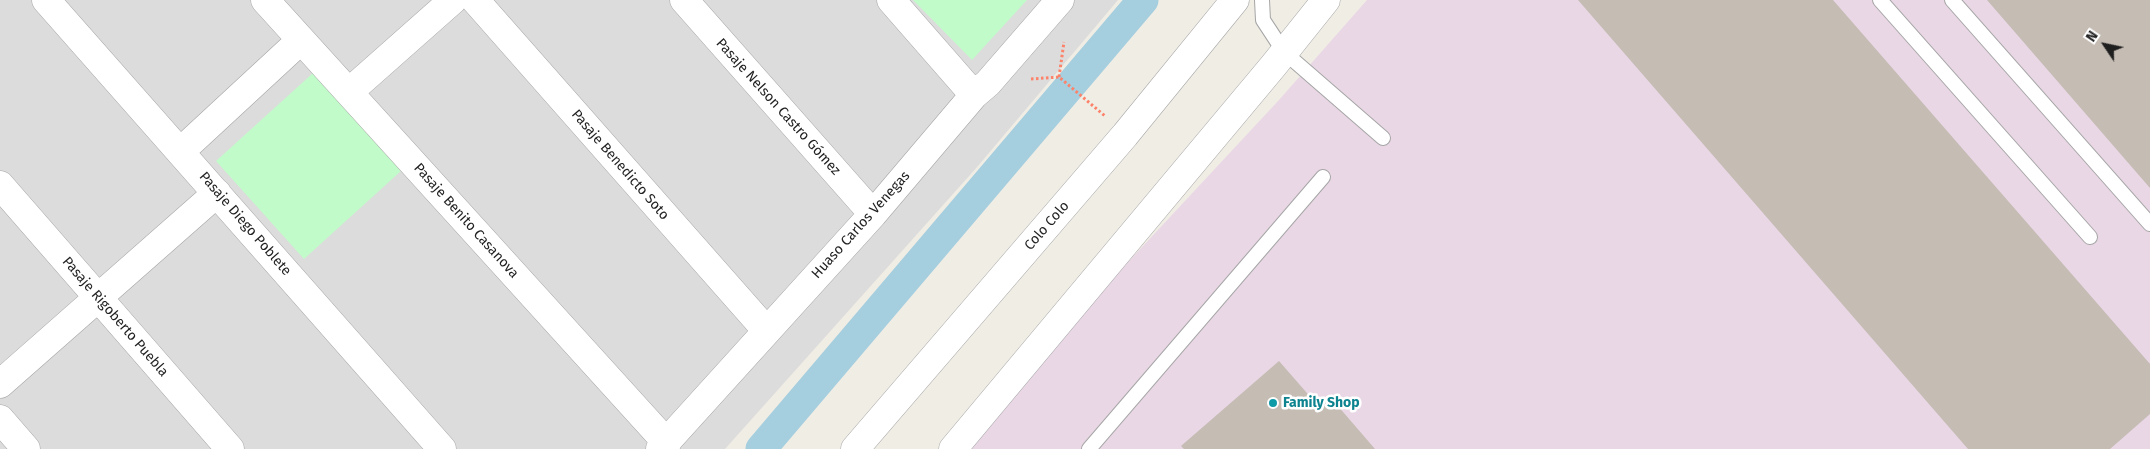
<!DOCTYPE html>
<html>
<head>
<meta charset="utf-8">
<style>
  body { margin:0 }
  #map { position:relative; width:2150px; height:449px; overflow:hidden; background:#f0ede5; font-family:"Fira Sans",sans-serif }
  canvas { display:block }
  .north { position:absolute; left:2080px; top:20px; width:50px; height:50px; -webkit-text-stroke:4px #fff; paint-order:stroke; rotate:304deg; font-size:14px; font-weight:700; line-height:20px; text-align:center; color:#1f1f1f }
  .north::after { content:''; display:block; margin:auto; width:18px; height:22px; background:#1f1f1f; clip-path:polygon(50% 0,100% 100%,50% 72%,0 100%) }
</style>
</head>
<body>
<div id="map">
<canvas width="2150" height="449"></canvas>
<div class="north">N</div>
</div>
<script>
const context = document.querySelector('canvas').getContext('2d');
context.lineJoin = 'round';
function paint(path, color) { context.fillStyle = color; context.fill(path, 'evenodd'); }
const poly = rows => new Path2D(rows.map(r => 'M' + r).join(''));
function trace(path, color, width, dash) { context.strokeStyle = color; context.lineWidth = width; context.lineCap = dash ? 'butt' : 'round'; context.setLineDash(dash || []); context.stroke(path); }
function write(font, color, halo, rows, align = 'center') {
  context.font = font + ' "Fira Sans",sans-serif'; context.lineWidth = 5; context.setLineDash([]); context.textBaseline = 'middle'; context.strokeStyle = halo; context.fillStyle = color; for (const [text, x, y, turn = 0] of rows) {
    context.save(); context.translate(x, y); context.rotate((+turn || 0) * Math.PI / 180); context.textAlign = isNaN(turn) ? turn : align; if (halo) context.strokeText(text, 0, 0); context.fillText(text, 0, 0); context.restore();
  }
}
const residential = poly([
  [0,0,1118,0,978,166,725,449,0,449]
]);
const industrial = poly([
  [1367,0,2150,0,2150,449,954,449,1279,100]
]);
const park = poly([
  [913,0,1027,0,972,60],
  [313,73,401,171,304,259,216,161]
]);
const canal = poly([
  [761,449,1143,0]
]);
const building = poly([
  [1578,0,1833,0,2150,364,2150,414,2110,449,1968,449],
  [1987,0,2150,0,2150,188],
  [1279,361,1320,408,1331,398,1375,449,1184,449,1181,446]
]);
const path = poly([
  [1059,77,1064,42],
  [1031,79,1059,77,1105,116]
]);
const lane = poly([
  [1262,0,1263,20,1284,52,1383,138],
  [1880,0,2090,237],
  [1952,0,2150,224],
  [1089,449,1323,177]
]);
const street = poly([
  [46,0,442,449],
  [265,0,667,443],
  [475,0,766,330],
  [684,0,873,214],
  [891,0,974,95],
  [349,92,453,0],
  [181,151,301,40],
  [0,185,230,449],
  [0,384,217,193],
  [0,419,26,449],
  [660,449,873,214,974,95,988,83,1060,0],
  [855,449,1125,135,1235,0],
  [953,449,1274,65,1326,0]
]);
const markers = [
  [1273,403,5,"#0f9aa8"]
];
const streetNames = [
  ["Pasaje Nelson Castro Gómez",778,107,48],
  ["Pasaje Benedicto Soto",620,165,49],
  ["Pasaje Benito Casanova",466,221,48],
  ["Pasaje Diego Poblete",245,224,49],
  ["Huaso Carlos Venegas",861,225,-48],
  ["Colo Colo",1047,226,-49],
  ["Pasaje Rigoberto Puebla",115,317,49]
];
const cultureNames = [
  ["Family Shop",1283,403]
];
paint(residential, '#dddcdc');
paint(industrial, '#e9d7e5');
paint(park, '#c2fbca');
trace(canal, '#a5cedf', 31);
paint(building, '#c5bcb4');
trace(lane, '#a6a6a6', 16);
trace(street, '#a6a6a6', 29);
trace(path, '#fc826a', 3, [2.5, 2.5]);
trace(lane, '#fff', 14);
trace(street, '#fff', 28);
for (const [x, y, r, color] of markers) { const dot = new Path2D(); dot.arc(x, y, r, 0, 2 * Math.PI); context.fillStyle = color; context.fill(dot); trace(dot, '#fff', 2); }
write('14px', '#1f1f1f', '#fff', streetNames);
write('bold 14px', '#0d838f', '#fff', cultureNames, 'left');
</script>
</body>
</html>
